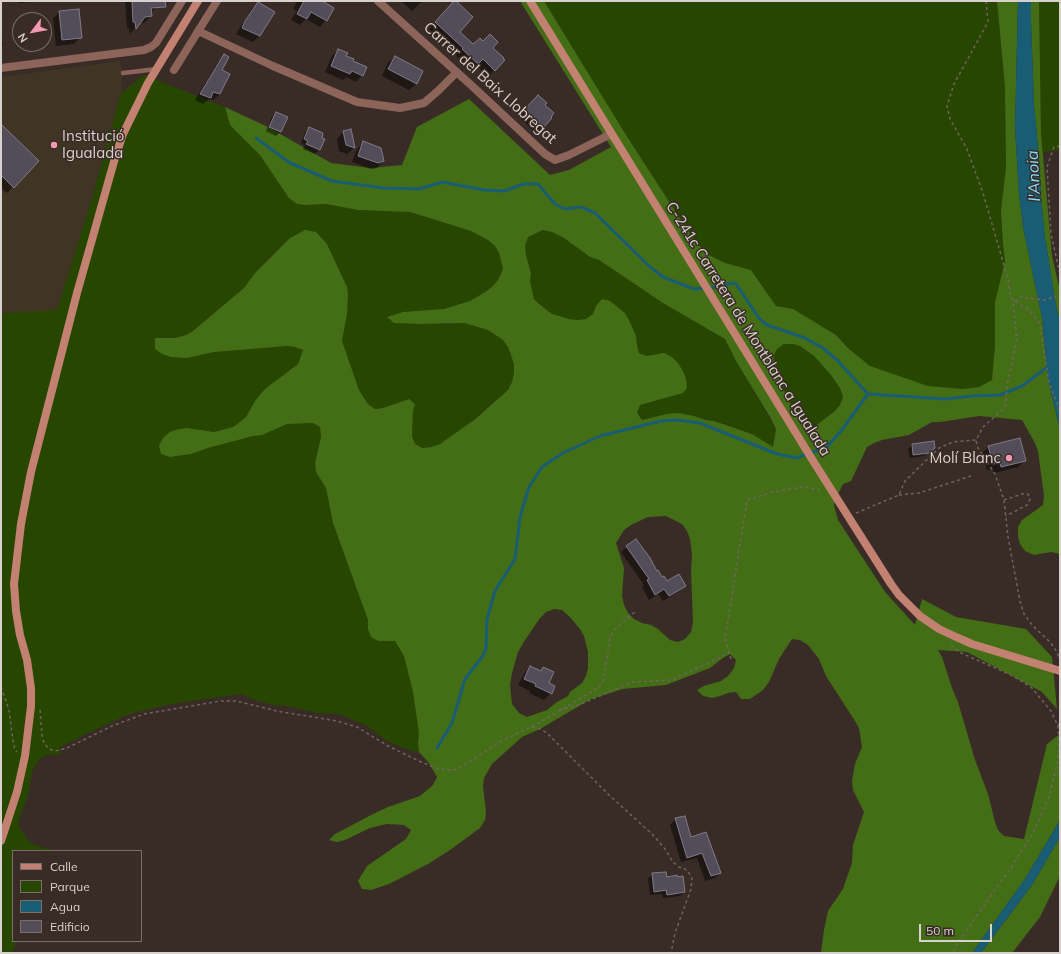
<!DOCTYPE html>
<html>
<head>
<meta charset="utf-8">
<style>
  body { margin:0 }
  #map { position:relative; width:1061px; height:954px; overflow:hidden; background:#392c26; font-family:Mulish,sans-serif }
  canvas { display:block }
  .frame { position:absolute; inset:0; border:2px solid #d9d1cd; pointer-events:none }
  .legend { position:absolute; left:12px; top:850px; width:130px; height:92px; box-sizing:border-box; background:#392c26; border:1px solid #796e69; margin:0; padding:5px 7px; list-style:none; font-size:12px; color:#d9d1cd }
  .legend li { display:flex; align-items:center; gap:8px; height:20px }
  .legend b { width:20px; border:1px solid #796e69 }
  .north { position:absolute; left:12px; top:12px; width:40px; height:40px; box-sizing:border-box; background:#392c26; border:1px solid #796e69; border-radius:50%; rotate:238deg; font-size:11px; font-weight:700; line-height:16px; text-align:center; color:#d9d1cd }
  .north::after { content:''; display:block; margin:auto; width:14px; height:18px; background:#f19ab2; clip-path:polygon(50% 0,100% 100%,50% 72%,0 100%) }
  .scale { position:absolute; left:919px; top:924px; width:73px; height:18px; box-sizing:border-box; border:2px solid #d9d1cd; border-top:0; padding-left:5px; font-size:12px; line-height:14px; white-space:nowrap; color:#d9d1cd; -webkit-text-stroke:3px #392c26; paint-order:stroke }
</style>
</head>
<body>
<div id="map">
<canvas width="1061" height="954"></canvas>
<div class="frame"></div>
<ul class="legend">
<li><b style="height:5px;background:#c28171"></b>Calle</li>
<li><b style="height:11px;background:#274600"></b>Parque</li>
<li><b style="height:11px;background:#195d74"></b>Agua</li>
<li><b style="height:11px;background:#534d59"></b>Edificio</li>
</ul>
<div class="north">N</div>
<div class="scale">50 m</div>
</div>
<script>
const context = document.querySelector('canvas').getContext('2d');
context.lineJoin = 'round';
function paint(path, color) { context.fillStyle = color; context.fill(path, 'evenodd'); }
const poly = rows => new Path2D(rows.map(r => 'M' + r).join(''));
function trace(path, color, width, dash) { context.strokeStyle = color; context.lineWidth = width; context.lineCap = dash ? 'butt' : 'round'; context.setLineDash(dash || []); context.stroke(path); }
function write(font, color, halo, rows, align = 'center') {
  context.font = font + ' Mulish,sans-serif'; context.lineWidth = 3; context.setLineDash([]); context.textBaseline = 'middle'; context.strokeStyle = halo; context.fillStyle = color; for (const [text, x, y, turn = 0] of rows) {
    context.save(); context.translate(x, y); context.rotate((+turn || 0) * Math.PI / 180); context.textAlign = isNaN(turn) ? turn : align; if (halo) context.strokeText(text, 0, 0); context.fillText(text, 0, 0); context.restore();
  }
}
const education = poly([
  [120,61,123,73,121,93,92,198,57,311,1,313,1,77]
]);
const green = poly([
  [544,1,997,1,1005,87,1006,167,1001,211,1003,244,1005,261,995,302,995,346,992,381,979,387,962,389,937,388,928,386,894,376,870,366,848,348,836,335,793,309,776,306,751,270,725,263,709,255,702,249,690,234,626,135],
  [1039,1,1060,1,1060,150,1043,152,1041,133],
  [144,75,225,107,230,125,260,155,270,169,305,205,326,204,358,210,410,212,471,231,488,240,495,246,499,253,503,269,498,280,492,287,470,301,444,309,395,314,387,317,404,324,446,324,464,323,488,330,503,340,508,347,514,364,514,373,512,382,508,390,455,435,440,444,431,447,422,448,415,444,412,436,413,411,415,404,409,399,383,408,375,409,368,404,359,390,342,341,347,314,348,295,347,287,327,244,297,234,290,238,262,265,244,288,193,331,186,335,175,338,164,337,187,358,196,355,241,349,287,346,295,347,303,350,298,364,279,378,255,401,246,417,240,422,233,427,214,432,187,428,159,446,161,454,170,457,191,454,208,448,253,436,262,434,287,424,313,423,320,427,321,437,315,463,316,472,326,488,333,523,368,620,368,629,395,641,404,656,413,692,419,733,418,742,419,752,412,751,396,745,384,739,367,726,339,714,318,713,286,706,273,705,255,700,241,694,171,704,129,714,86,734,60,747,61,754,48,755,41,758,38,761,32,772,28,796,18,822,21,830,29,841,37,846,58,851,13,851,13,941,17,941,12,953,1,953,1,313,57,310,92,198,121,93],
  [543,230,552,232,564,238,590,257,599,260,663,303,725,339,736,361,776,429,773,447,752,434,715,421,706,420,694,416,658,416,642,420,637,413,640,405,683,393,687,387,683,371,678,363,672,357,664,354,647,356,639,353,637,345,636,336,629,320,625,313,610,301,596,306,593,314,586,319,578,320,569,319,552,314,539,304,534,299,530,281,531,273,526,255,525,246,528,237],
  [784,344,793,344,800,346,814,356,831,375,840,388,843,397,840,405,835,411,814,427,810,434,795,413,780,382,773,357,777,349]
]);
const forest = poly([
  [520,1,544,1,626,135,690,234,702,249,709,255,725,263,751,270,776,306,793,309,836,335,848,348,870,366,928,386,962,389,979,387,992,380,995,346,995,302,1005,261,1003,244,1001,211,1006,167,1005,87,997,1,1018,1,1015,127,1019,193,1023,227,1042,318,1048,379,1060,430,1060,554,1051,552,1034,555,1025,551,1020,544,1018,536,1018,527,1022,520,1043,505,1044,496,1038,451,1035,443,1022,420,979,416,940,422,932,422,909,435,882,440,874,443,867,447,851,481,843,484,836,498,834,505,838,520,885,592,915,625,922,599,956,617,1026,629,1052,657,1057,709,1042,692,967,652,938,650,942,657,952,688,958,702,975,760,988,794,995,822,998,830,1004,836,1024,839,1047,744,1060,734,1060,820,1025,879,972,953,821,953,824,930,828,911,843,889,846,880,852,863,853,845,864,812,853,790,852,781,855,764,862,747,859,728,855,721,826,676,819,659,808,645,800,640,792,639,779,659,769,682,763,690,750,699,741,699,736,692,728,693,720,696,712,698,703,696,697,690,704,686,721,681,728,676,734,668,736,660,730,654,723,658,710,668,666,685,623,689,591,699,540,729,522,737,492,764,484,778,483,786,486,812,485,820,480,828,450,850,428,864,389,884,371,890,362,889,358,881,367,866,406,839,411,830,404,825,387,824,370,828,345,840,337,842,329,840,335,834,373,814,388,807,420,796,433,785,437,777,429,763,419,752,418,742,419,733,413,692,404,656,395,641,378,641,371,637,368,629,368,620,333,523,326,488,316,472,315,463,321,437,320,427,313,423,287,424,262,435,253,436,208,448,191,454,170,457,161,454,159,446,163,438,170,432,179,429,187,428,214,432,233,427,240,422,246,417,255,401,265,389,298,364,303,350,295,347,287,346,214,352,187,358,171,357,162,354,155,349,155,338,175,338,186,335,193,331,244,288,255,273,290,238,305,230,316,232,327,244,347,287,348,295,347,314,342,341,359,390,368,404,375,409,383,408,409,399,415,404,413,411,412,436,415,444,422,448,431,447,440,444,474,420,508,390,512,382,514,373,514,364,511,355,508,347,503,340,488,330,464,323,420,324,394,323,387,317,403,312,444,309,470,301,485,292,492,287,498,280,503,269,499,253,495,246,488,240,471,231,410,212,358,210,326,204,305,205,297,204,289,198,260,155,230,125,225,107,268,127,331,163,370,168,402,165,417,127,469,99,550,175,569,170,611,147],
  [543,230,552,232,564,238,590,257,599,260,663,303,725,339,736,361,770,417,776,429,773,447,752,434,714,421,706,420,694,416,678,413,667,414,642,420,637,413,640,405,683,393,687,388,686,379,683,371,678,363,672,357,664,353,647,356,639,353,637,345,636,336,629,320,625,313,610,301,602,299,596,306,593,314,586,319,578,320,569,319,552,314,539,304,534,299,530,281,531,273,526,255,525,246,528,237],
  [784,344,793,344,800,346,814,356,831,375,840,388,843,397,840,405,835,411,814,427,810,434,795,413,780,382,773,357,777,349],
  [666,516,682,524,687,531,690,539,692,554,691,571,693,623,691,632,685,639,678,642,670,640,658,629,651,625,642,623,634,619,628,613,624,605,622,596,624,568,616,543,624,530,631,525,648,517],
  [554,609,562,610,569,616,580,629,584,636,588,652,588,668,586,676,582,683,570,692,568,696,557,702,547,710,527,717,519,713,512,704,510,685,512,673,518,652,525,640,540,618,546,612],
  [1031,1,1039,1,1041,133,1052,256,1060,291,1060,322,1056,306,1045,237,1041,199,1039,158,1034,105,1031,22],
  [1060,837,1060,876,1040,917,1012,953,981,953,1032,885]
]);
const water = poly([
  [1018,1,1031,1,1031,22,1034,105,1039,158,1041,199,1045,237,1056,306,1060,322,1060,430,1048,379,1042,318,1023,227,1019,193,1015,127],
  [1060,820,1060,837,1032,885,981,953,972,953,1025,879]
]);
const shadow = poly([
  [19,1,39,1,19,3],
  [125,1,156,1,156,7,151,13,151,16,144,23,139,23,130,34,129,28,127,28],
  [297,1,320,1,326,20,320,27,306,19,300,25,291,20,297,11,293,9],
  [402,1,422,1,412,11,402,2],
  [258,3,260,35,253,42,236,34,239,29,252,9],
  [449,8,458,32,473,46,492,48,494,70,488,77,476,65,471,70,456,56,457,55,429,29],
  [60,12,80,37,74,44,56,46,53,18],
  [1,32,3,45,1,46],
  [338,50,352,62,362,75,356,82,346,77,343,80,325,72,332,56],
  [224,55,221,71,220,94,213,100,209,99,203,104,195,100,218,62],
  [395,57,422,72,416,84,409,90,382,76,388,63],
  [532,103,544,105,550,118,536,133,519,117],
  [276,113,281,131,276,136,266,131,272,117],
  [1,125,38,161,7,193,1,188],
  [309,128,323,140,319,150,315,154,303,149,305,145,301,143,305,133],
  [350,131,354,148,347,154,339,151,337,139,343,132],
  [364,142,383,161,377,168,371,169,352,162,357,149],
  [913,445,929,452,923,456,910,458,908,449],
  [989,447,1025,460,1018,467,994,473,993,469,987,470,982,453],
  [627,547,667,583,684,586,679,591,663,601,658,594,649,600,642,587,644,585,621,552],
  [530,667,540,672,543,668,551,693,544,700,529,693,530,691,518,685,524,674],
  [676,819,690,838,720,873,715,878,705,881,697,858,681,862,670,825],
  [652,874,666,878,684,892,680,896,663,898,662,894,650,895,648,879]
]);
const stream = poly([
  [256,138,290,163,332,181,383,188,420,189,442,182,484,190,504,191,524,184,538,184,555,204,565,209,581,207,595,213,649,266,663,277,694,289,718,287,731,283,736,284,759,318,767,325,805,338,823,348,837,360,868,394],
  [437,748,452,723,465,679,482,657,486,649,487,619,495,591,515,559,520,517,529,487,542,467,563,453,600,436,661,421,678,420,700,423,777,454,796,458,827,447,841,431,868,394,945,399,973,396,1000,395,1022,386,1049,366]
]);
const building = poly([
  [132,1,165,1,166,7,151,8,152,16,145,17,136,29,135,22,133,22,132,1],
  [304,1,322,1,334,8,327,21,311,12,307,19,297,14,304,1],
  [454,1,456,1,473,17,460,32,473,44,480,38,483,41,490,34,498,42,493,48,504,58,503,59,505,60,495,71,483,59,478,64,462,49,463,48,435,22,454,1],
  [258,2,275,12,260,36,242,28,245,21,258,2],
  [79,9,82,38,62,40,59,11,79,9],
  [338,49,348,53,346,56,354,59,353,61,367,67,363,76,352,71,350,74,331,66,338,49],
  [224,54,229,57,222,70,230,74,220,94,213,92,211,98,200,94,224,54],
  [395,56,423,71,417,84,388,69,395,56],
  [538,95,547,103,545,105,554,113,551,117,552,118,544,127,524,110,538,95],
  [276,112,288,117,281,132,269,127,276,112],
  [1,124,39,161,14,188,1,175,1,124],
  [309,127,323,133,322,138,325,139,320,150,306,144,308,141,304,139,309,127],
  [351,129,355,148,346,145,343,131,351,129],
  [363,141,381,148,384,161,378,163,358,156,363,141],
  [1020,438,1026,461,1001,467,1000,463,993,464,988,446,1020,438],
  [934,441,935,448,929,453,913,455,912,444,934,441],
  [636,539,650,558,657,571,658,570,662,577,664,576,667,581,679,574,686,586,669,596,664,589,655,595,647,580,649,579,626,546,636,539],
  [530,666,541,671,543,667,554,672,549,683,555,686,552,694,535,686,536,684,524,679,530,666],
  [685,816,691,837,706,832,721,873,711,876,702,853,687,858,675,818,685,816],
  [666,872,667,877,677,875,677,877,683,876,685,892,667,895,666,890,654,892,652,873,666,872]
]);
const path = poly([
  [986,1,988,22,954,84,947,106,950,119,967,149,983,193,1008,279,1011,298,1030,311,1040,324,1049,383,1060,411],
  [1060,146,1054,147,1047,167,1051,234,1060,274],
  [976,441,978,448,995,474,1004,500,1008,537,1020,601,1024,614,1033,626,1050,642,1057,652,1060,661],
  [899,495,919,493,971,476],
  [1004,500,1022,494,1028,494,1030,499,1027,505,1006,516],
  [856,513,899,495,905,481,939,448,953,442,976,440,983,427,1001,411,1006,404,1007,384,1017,340,1013,302,1021,297,1044,300,1057,296,1060,297],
  [951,645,961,653,1011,675,1031,687,1051,711,1058,726,1059,743,1058,760,1050,794,1033,833,1012,866,959,941,952,953],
  [731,659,725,639,747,500,773,492,802,487,820,490],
  [1,687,9,710,13,741,15,750,17,752],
  [40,710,42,735,44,743,49,749,55,751,67,748,112,726,144,714,220,701,236,701,277,711,337,721,357,727,388,746,419,761,438,769,449,770,458,769,500,742,524,730,532,727,540,729,547,733,609,795,653,835,665,849,673,862,679,867,687,870,692,878,691,889,675,933,671,953],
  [559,710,576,706,633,682,672,680,729,653],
  [1058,726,1060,720],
  [532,727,598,688,604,679,610,637,617,627,636,611]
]);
const lane = poly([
  [123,73,157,69]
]);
const street = poly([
  [378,1,471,85,545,154,555,160,569,155,611,134],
  [198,31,273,66,357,102,400,108,424,103,439,90,457,72],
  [1,68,144,50,151,47,156,43,182,1],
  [174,70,217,1]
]);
const secondary = poly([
  [530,1,815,464,891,584,899,595,920,616,939,629,954,636,972,644,1060,671],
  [1,841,17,792,25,756,31,706,31,688,27,660,20,635,16,611,14,584,21,524,31,472,77,293,115,158,123,134,148,83,198,1]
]);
const markers = [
  [54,145,4,"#f19ab2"],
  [1009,458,4,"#f19ab2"]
];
const streetNames = [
  ["Carrer del Baix Llobregat",490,83,42],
  ["C-241c Carretera de Montblanc a Igualada",748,329,58]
];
const poiNames = [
  ["Institució",62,136],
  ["Igualada",62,153],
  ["Molí Blanc",1001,458,"right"]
];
const waterNames = [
  ["l'Anoia",1034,176,-93]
];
paint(education, '#403425');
paint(green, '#274600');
paint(forest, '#446e15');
paint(water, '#195d74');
paint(shadow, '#0007');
trace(stream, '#195d74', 3);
paint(building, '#534d59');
trace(building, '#817b88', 1);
trace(path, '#6f645f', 1.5, [3, 3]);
trace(lane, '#8d645a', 4.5);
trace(street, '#8d645a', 8);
trace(secondary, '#c28171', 8);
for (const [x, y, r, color] of markers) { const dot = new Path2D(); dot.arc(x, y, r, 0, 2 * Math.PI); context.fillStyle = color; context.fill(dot); trace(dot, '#392c26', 1.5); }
write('15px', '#d9d1cd', '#392c26', streetNames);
write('15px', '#d9d1cd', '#392c26', poiNames, 'left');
write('italic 16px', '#86d9fa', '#392c26', waterNames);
</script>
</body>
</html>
